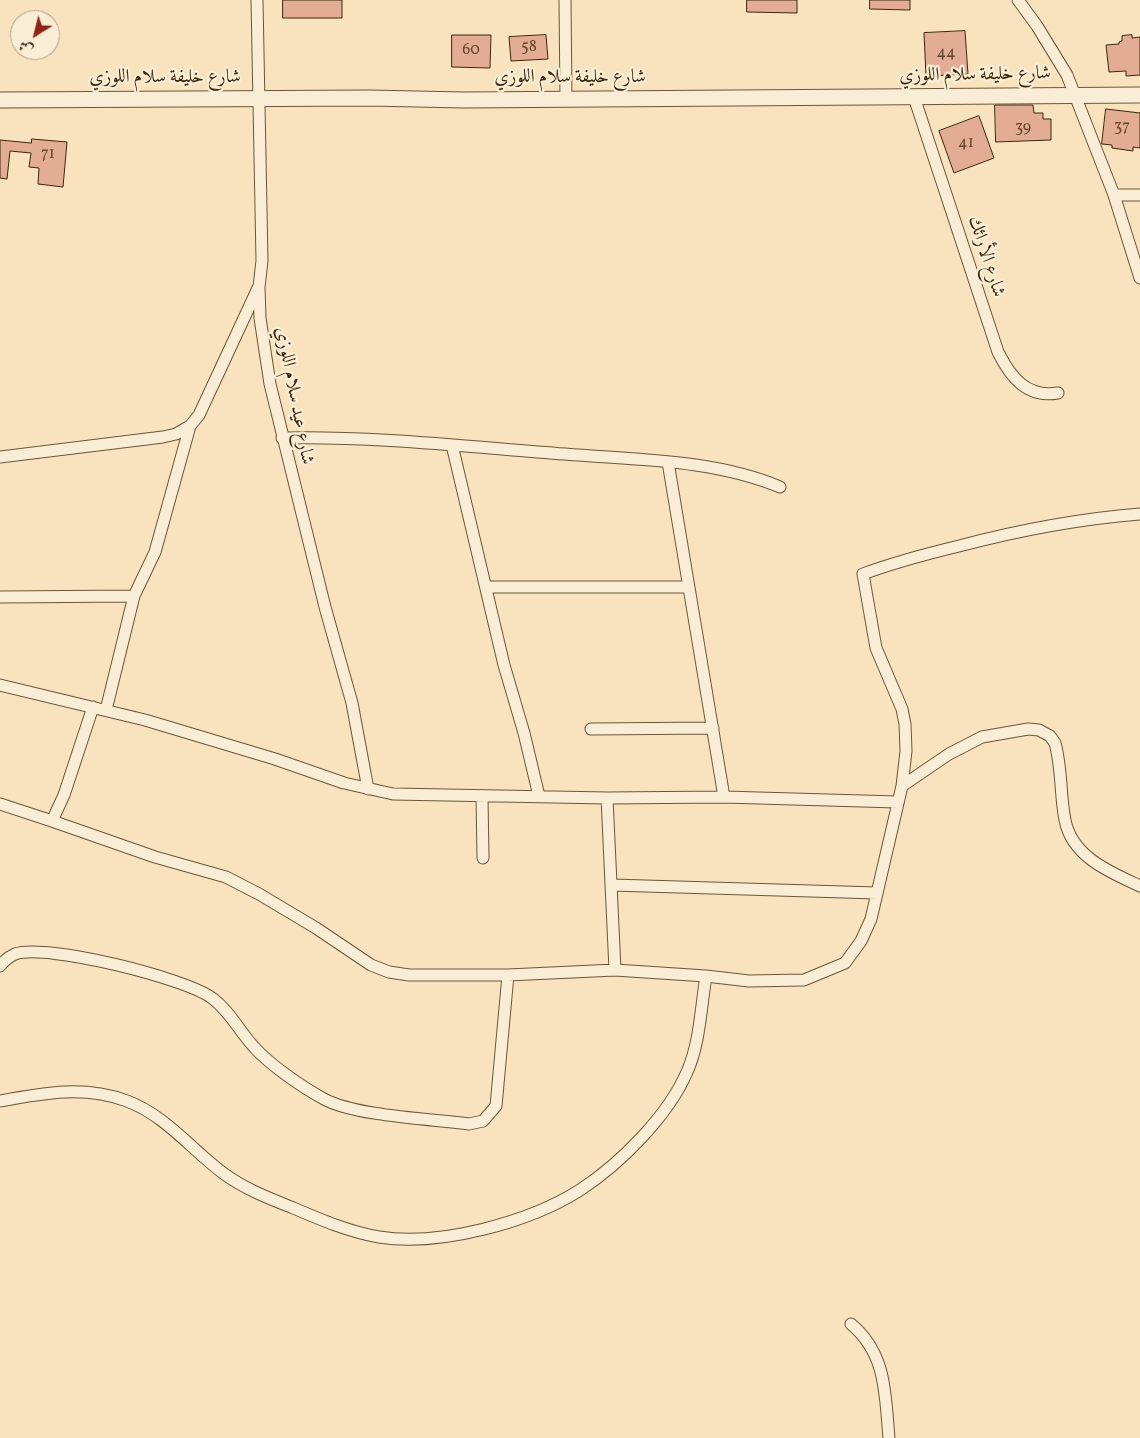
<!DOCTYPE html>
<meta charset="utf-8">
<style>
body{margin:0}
#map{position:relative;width:1140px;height:1438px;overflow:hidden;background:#f8e3be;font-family:Vollkorn,Amiri,serif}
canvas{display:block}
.north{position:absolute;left:10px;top:10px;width:50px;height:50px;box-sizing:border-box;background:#faedd5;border:1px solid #ae9e85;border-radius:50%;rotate:216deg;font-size:14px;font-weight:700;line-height:20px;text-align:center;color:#3c270c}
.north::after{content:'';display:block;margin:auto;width:18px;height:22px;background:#8f2418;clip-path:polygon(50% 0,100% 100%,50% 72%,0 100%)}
</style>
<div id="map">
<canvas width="1140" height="1438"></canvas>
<div class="north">ش</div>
</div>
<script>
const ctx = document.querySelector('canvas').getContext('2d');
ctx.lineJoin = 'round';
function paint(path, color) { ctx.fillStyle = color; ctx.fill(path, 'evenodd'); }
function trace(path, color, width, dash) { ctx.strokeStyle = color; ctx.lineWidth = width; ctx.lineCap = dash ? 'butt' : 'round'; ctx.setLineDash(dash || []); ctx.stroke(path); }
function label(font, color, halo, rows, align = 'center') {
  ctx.font = font + ' Vollkorn,Amiri,serif'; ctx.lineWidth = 4.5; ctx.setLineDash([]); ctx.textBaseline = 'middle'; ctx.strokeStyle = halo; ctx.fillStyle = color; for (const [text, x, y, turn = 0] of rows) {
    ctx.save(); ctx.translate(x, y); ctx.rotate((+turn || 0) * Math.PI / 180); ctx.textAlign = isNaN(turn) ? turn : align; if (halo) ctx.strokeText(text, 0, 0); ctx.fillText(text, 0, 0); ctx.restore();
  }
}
const building = new Path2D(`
 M283 0H342V18H283Z
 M747 0H797V13L747 12Z
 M870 0H910V10L870 9Z
 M965 31 968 74 926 76 924 33Z
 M452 35H491L490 68 452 67Z
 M546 35 548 59 511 61 509 37Z
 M1132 35V38L1140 37V75L1126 76V71L1109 72 1106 45 1119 44V42L1122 41V36Z
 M995 105H1033L1034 113H1043V119H1051V140L996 142Z
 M1106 109 1140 113V148L1133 147V151L1112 148V145L1102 144Z
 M979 116 994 158 954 173 939 131Z
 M32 139 67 142 63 187 38 184 39 168 29 167 31 153 10 151 7 179 0 178V140L31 143Z`);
const minor = new Path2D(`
 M257 0 262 261 259 287 260 318 270 384 325 607 352 703 368 789
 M565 0 566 99
 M1018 0 1037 26 1067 75 1114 195 1140 278
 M914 97 998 352C1011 378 1027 398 1058 393
 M1114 195H1140
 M282 438C376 436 471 447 565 454 636 460 713 459 780 487
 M452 445 504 665 524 733 539 796
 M0 457 163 437 176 434 190 426 199 415 258 288
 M668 462 724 797
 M487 587H687
 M0 597 134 596
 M0 685 145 720 275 759 344 783 393 794 607 798 724 797 897 802
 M106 710 134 596 155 552 190 426
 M591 729 713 728
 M902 786 949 754 982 737 1028 729 1039 730 1050 736 1055 743C1062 768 1060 795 1065 820 1072 857 1110 872 1140 886
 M482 796 483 858
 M607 798 615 970
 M0 804 52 821 64 795 93 707
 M52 821 155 857 226 877 259 894 316 928 371 965 389 972 409 975H508L615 970 706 976 749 981 804 980 845 963 861 941 871 919 902 786 906 751 905 724 902 709 876 648 863 574C895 562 926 554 959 546 1020 530 1077 519 1140 514
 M612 885 877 893
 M0 966C4 961 8 957 15 954 46 943 185 978 212 998 230 1011 239 1031 254 1047 270 1065 302 1087 324 1099 355 1116 432 1119 469 1124L483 1121 496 1106 508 975
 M0 1101C43 1093 85 1085 127 1101 165 1115 192 1150 223 1173 243 1188 268 1198 291 1207 319 1219 349 1232 379 1237 439 1247 530 1222 580 1190 620 1164 668 1116 687 1072 700 1043 701 1006 706 976
 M851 1324C887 1354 885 1395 889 1438`);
const tertiary = new Path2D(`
 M0 100 369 98 464 100 1140 95`);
const numberNames = [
 ["58",529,48],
 ["60",471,51],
 ["44",946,54],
 ["37",1122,128],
 ["39",1023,129],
 ["41",966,144],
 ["71",48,155]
];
const streetNames = [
 ["شارع خليفة سلام اللوزي",975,76,-1],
 ["شارع خليفة سلام اللوزي",165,79],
 ["شارع خليفة سلام اللوزي",570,79],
 ["شارع الأرائك",985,257,72],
 ["شارع عيد سلام اللوزي",293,396,79]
];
paint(building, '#e3ac94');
trace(building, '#3c270c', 1);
trace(minor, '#6b5638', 13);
trace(tertiary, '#6b5638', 17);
trace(minor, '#faedd5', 11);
trace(tertiary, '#faedd5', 15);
label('16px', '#66482e', null, numberNames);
label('19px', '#3c270c', '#faedd5', streetNames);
</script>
